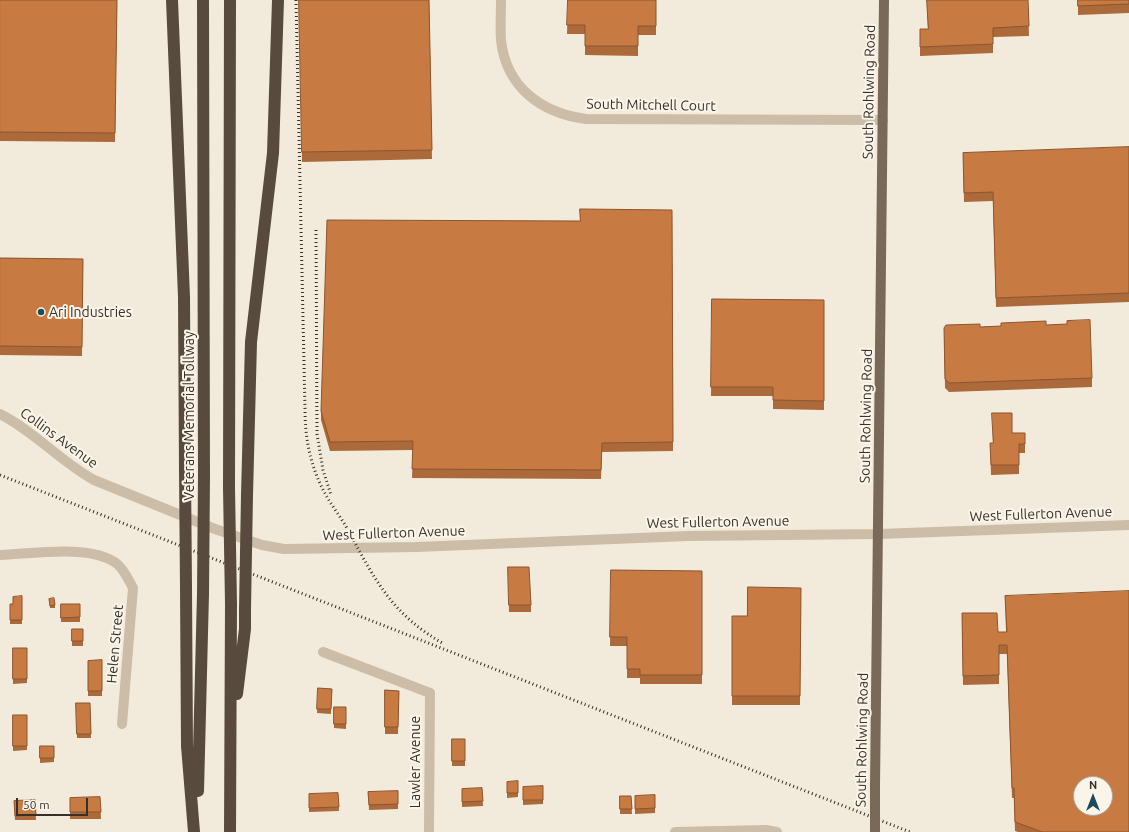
<!DOCTYPE html>
<style>
body{margin:0}
#map{position:relative;width:1129px;height:832px;overflow:hidden;background:#f2ebdb;font-family:Ubuntu,sans-serif}
canvas{display:block}
.north{position:absolute;left:1073px;top:776px;width:40px;height:40px;box-sizing:border-box;background:#faf5e8;border:1px solid #aca69b;border-radius:50%;rotate:0deg;font-size:11px;font-weight:700;line-height:16px;text-align:center;color:#372f28}
.north::after{content:'';display:block;margin:auto;width:14px;height:18px;background:#1c4b59;clip-path:polygon(50% 0,100% 100%,50% 72%,0 100%)}
.scale{position:absolute;left:16px;top:798px;width:72px;height:18px;box-sizing:border-box;border:2px solid #372f28;border-top:0;padding-left:5px;font-size:12px;line-height:14px;white-space:nowrap;color:#372f28;-webkit-text-stroke:3px #faf5e8;paint-order:stroke}
</style>
<div id="map">
<canvas width="1129" height="832"></canvas>
<div class="north">N</div>
<div class="scale">50 m</div>
</div>
<script>
const ctx = document.querySelector('canvas').getContext('2d');
ctx.lineJoin = 'round';
function trace(path, color, width, dash) { ctx.strokeStyle = color; ctx.lineWidth = width; ctx.lineCap = dash ? 'butt' : 'round'; ctx.setLineDash(dash || []); ctx.stroke(path); }
function paint(path, color) { ctx.fillStyle = color; ctx.fill(path, 'evenodd'); }
function label(font, color, halo, rows, align = 'center') {
  ctx.font = font + ' Ubuntu,sans-serif'; ctx.lineWidth = 4; ctx.setLineDash([]); ctx.textBaseline = 'middle'; ctx.strokeStyle = halo; ctx.fillStyle = color; for (const [text, x, y, turn = 0] of rows) {
    ctx.save(); ctx.translate(x, y); ctx.rotate((+turn || 0) * Math.PI / 180); ctx.textAlign = isNaN(turn) ? turn : align; if (halo) ctx.strokeText(text, 0, 0); ctx.fillText(text, 0, 0); ctx.restore();
  }
}
const minor = new Path2D(`
 M501 0C501 13 500 27 501 40 506 87 541 113 586 119L883 120
 M0 414C34 431 61 462 94 480L215 529 262 545 284 549 416 547 688 536 879 534 1129 525
 M0 555C31 554 90 544 116 563 124 569 128 579 133 588L122 724
 M323 652 430 693 429 832
 M675 832 766 830 777 832`);
const major = new Path2D(`
 M875 785 884 0`);
const highway = new Path2D(`
 M172 0 184 297 185 470
 M203 0 204 477
 M229 488 230 0
 M247 495 251 342 273 153 278 0
 M186 588 187 746 194 832
 M237 694 245 629V609
 M198 791 203 594
 M230 832 231 604`);
const rail = new Path2D(`
 M296 0 305 409C305 441 311 469 327 497 334 509 343 520 349 532 376 582 393 615 444 644
 M316 230 317 434 323 470 331 495
 M0 475 910 832`);
const majorBridge = new Path2D(`
 M875 832V785`);
const highwayBridge = new Path2D(`
 M185 470 186 588
 M229 488 231 604
 M203 594 204 477
 M245 609 247 495`);
const wall = new Path2D(`
 M0 0H117L115 142 0 141Z
 M299 0H429L432 159 302 162Z
 M568 0H656V35H638V56L585 55V34H567Z
 M927 0H1028L1029 36 993 37V53L920 56V29H928Z
 M1078 0H1129V13L1078 15Z
 M1129 147V302L996 307 993 201 964 202 963 153Z
 M672 210 673 451 602 452 601 479 412 478 413 450 330 451 321 420V411L580 221Z
 M0 258 83 259 82 356 0 355Z
 M712 299 824 300V410L773 409V396H711Z
 M1046 325 1092 378V387L949 392 945 388 944 337 980 327Z
 M1012 433H1025V453H1019V474L991 475 990 443H993Z
 M508 567 531 605V612H509Z
 M611 570 702 571V684H640V678H627V646H610Z
 M801 588 800 705H732V616H747Z
 M22 596V624H10V604H13Z
 M1005 596 1129 832H1018L1015 831 1014 798H1012L1007 654H999V684L963 685 962 613 998 632H1006Z
 M49 599 55 605V608H50Z
 M61 604H80V622H61Z
 M72 629H83V646H72Z
 M13 648H27V683L13 684Z
 M102 660V696H88V661Z
 M318 688 332 689 331 714 317 713Z
 M385 690 399 691 398 734H385Z
 M76 703H90L91 738H77Z
 M334 707H346V729L334 728Z
 M13 715H27V750L13 751Z
 M452 739H465V766H452Z
 M40 746H54V762L40 763Z
 M518 781V797L507 798V782Z
 M543 786V804L523 805V787Z
 M482 788 483 806 462 807V789Z
 M398 791V809L369 810 368 792Z
 M338 793 339 811 309 812V794Z
 M655 795V813L635 814V796Z
 M620 796H631L632 814H620Z
 M100 797 101 819H70V798Z
 M35 800 36 820H15L14 801Z`);
const building = new Path2D(`
 M0 0H117L115 133 0 132Z
 M299 0H429L432 150 302 152Z
 M568 0H656V26H638V46H585V25H567Z
 M927 0H1028L1029 26 993 28V44L920 47V29H928Z
 M1078 0H1129V4L1078 6Z
 M1129 147V293L996 298 993 192 964 193 963 153Z
 M580 209 672 210 673 442 602 443 601 470 412 469 413 441 330 442 321 411 327 220 580 221Z
 M0 258 83 259 82 347 0 346Z
 M712 299 824 300V401L773 400V387H711Z
 M1090 320 1092 378 949 383 945 379 944 328 946 325 980 324V327L1001 326V323L1046 321V325L1067 324V321Z
 M992 413H1012V433H1025V444H1019V465H991L990 443H993Z
 M508 567H529L531 605H509Z
 M611 570 702 571V675H640V669H627V637H610Z
 M748 587 801 588 800 696H732V616H747Z
 M1129 591V832H1042L1015 822 1014 788H1012L1007 645H999V675L963 676 962 613H997L998 632H1007L1005 596ZM1081 784H1105V808H1081Z
 M22 596V620H10V604H13V597Z
 M54 598 55 605 50 606 49 599Z
 M61 604H80V617L61 618Z
 M72 629H83V641H72Z
 M13 648H27V679H13Z
 M102 660V691H88V661Z
 M318 688 332 689 331 709H317Z
 M385 690 399 691 398 727H385Z
 M76 703H90L91 734H77Z
 M334 707H346V724H334Z
 M13 715H27V746H13Z
 M452 739H465V761H452Z
 M40 746H54V758H40Z
 M518 781V793H507V782Z
 M543 786V800H523V787Z
 M482 788 483 801 462 802V789Z
 M398 791V804L369 805 368 792Z
 M338 793 339 807 309 808V794Z
 M655 795V808L635 809V796Z
 M620 796H631L632 809H620Z
 M100 797 101 812H70V798Z
 M35 800 36 815 15 816 14 801Z`);
const markers = [
 [41,312,4,"#1c4b59"]
];
const streetNames = [
 ["South Rohlwing Road",869,92,-89],
 ["South Mitchell Court",651,105,1],
 ["Veterans Memorial Tollway",189,416,-90],
 ["South Rohlwing Road",866,416,-89],
 ["Collins Avenue",59,438,36],
 ["West Fullerton Avenue",1041,514,-2],
 ["West Fullerton Avenue",718,522,-1],
 ["West Fullerton Avenue",394,533,-2],
 ["Helen Street",115,644,-85],
 ["South Rohlwing Road",862,740,-89],
 ["Lawler Avenue",415,762,-90]
];
const poiNames = [
 ["Ari Industries",49,312]
];
trace(minor, '#cbbda7', 10);
trace(major, '#796958', 10);
trace(highway, '#584b3e', 12);
trace(rail, '#372f28', 3, [1, 3]);
trace(majorBridge, '#796958', 10);
trace(highwayBridge, '#584b3e', 12);
paint(wall, '#ac693a');
paint(building, '#c87a43');
trace(building, '#8c552f', 1);
for (const [x, y, r, color] of markers) { const dot = new Path2D(); dot.arc(x, y, r, 0, 2 * Math.PI); ctx.fillStyle = color; ctx.fill(dot); trace(dot, '#faf5e8', 1.5); }
label('14px', '#372f28', '#faf5e8', streetNames);
label('14px', '#372f28', '#faf5e8', poiNames, 'left');
</script>
